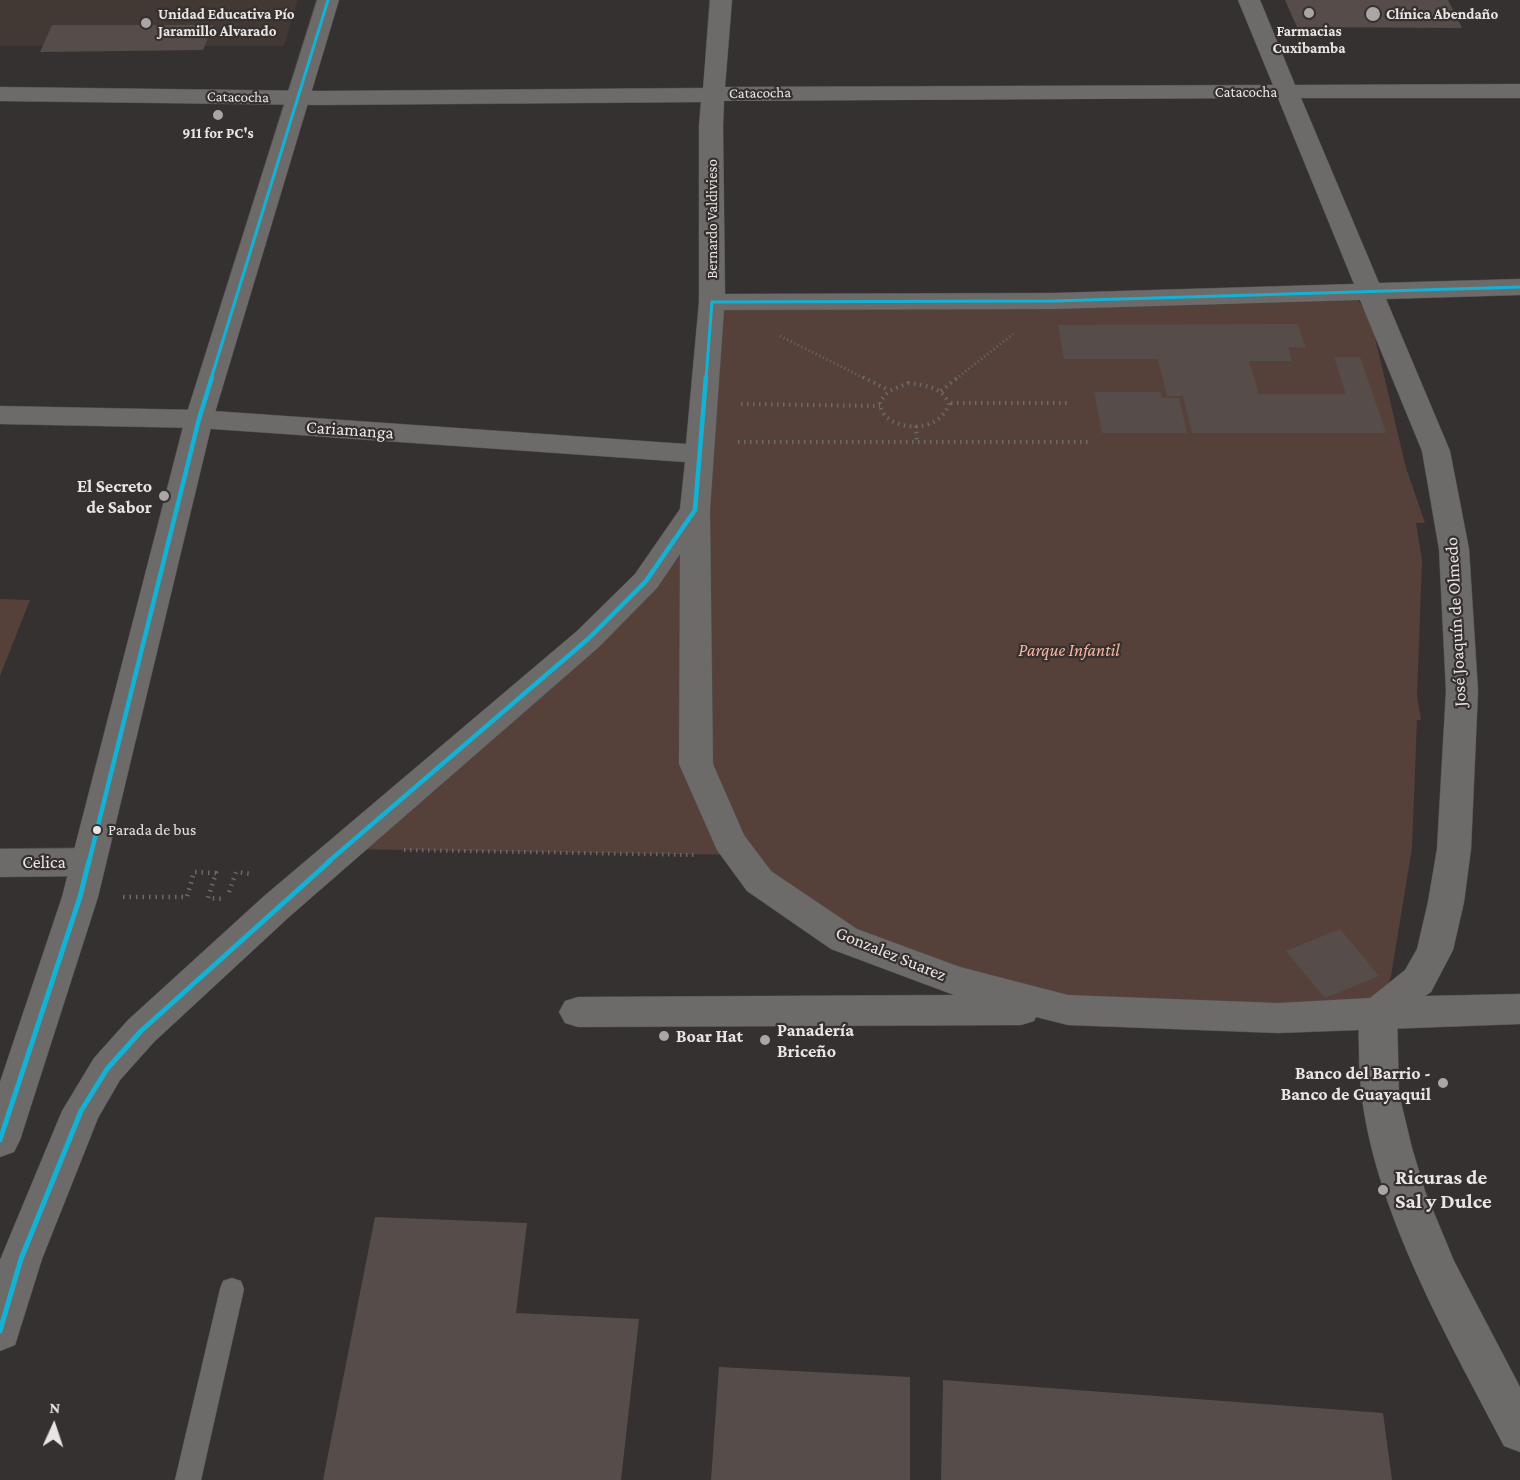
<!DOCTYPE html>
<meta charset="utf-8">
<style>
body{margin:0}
#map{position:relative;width:1520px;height:1480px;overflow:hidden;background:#343130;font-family:"Crimson Pro",serif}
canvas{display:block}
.north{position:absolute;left:24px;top:1396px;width:60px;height:60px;-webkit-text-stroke:4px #36302e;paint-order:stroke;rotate:3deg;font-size:16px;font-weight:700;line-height:24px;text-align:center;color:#e9e5e4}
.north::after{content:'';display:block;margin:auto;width:21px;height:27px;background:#e9e5e4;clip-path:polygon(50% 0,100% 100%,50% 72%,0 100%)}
</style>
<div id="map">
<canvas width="1520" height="1480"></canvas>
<div class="north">N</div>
</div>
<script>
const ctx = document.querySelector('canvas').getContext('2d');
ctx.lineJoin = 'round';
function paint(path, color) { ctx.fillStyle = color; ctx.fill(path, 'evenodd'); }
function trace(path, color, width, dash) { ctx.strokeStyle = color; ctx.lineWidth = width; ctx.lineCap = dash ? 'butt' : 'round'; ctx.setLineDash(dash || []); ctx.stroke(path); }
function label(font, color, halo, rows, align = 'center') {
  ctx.font = font + ' "Crimson Pro",serif'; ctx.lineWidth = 4.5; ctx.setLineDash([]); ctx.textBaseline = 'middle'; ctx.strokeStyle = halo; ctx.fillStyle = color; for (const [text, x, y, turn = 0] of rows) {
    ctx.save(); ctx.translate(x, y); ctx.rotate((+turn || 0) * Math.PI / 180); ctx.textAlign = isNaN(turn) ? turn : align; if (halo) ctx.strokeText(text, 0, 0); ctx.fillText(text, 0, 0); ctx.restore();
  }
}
const built = new Path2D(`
 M0 0H298L284 46H0Z`);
const green = new Path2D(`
 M1354 293 1371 321 1406 468 1425 523H1416L1422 560 1417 696 1421 720H1417L1412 848 1391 976 1378 1013 1068 1010 896 960 739 855 343 849 588 639 695 510 712 302Z
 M0 599 30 600 0 676Z`);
const building = new Path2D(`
 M1285 0H1448L1462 28 1297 27Z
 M52 25H213L203 50 40 52Z
 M1298 324 1306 348 1288 347 1292 361H1249L1259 394H1346L1334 357H1360L1386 433H1192L1183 396H1167L1158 359H1064L1058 325Z
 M1094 392H1160L1162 398H1179L1187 433H1102Z
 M1340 929 1379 976 1325 998 1286 951Z
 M375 1217 527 1223 516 1313 639 1319 621 1480H323Z
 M719 1367 910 1377V1480H711Z
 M943 1380 1383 1413 1392 1480H941Z`);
const pathFar2 = new Path2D(`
 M780 336 866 379
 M956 379 1013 334`);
const pathFar1 = new Path2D(`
 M863 377 888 390
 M908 383C926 386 942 386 949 404 936 440 877 428 880 401L889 391Z
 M941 391 958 377
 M951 403H1067
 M741 404 880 406
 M916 426 917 443
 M738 442H1088
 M404 850 694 855`);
const path = new Path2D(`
 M229 892 236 872 252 874
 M123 897H187L194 872 216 873 208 898 224 899`);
const service = new Path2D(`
 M232 1278 241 1281 244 1289 201 1480H175L220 1289 223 1281Z`);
const minor = new Path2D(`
 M710 0H732L725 87 1273 85 1238 0H1260L1295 85 1520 84V98H1301L1379 283 1520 279V295L1386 299 1450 451 1469 549 1478 691 1471 849 1464 902 1453 950 1431 992 1425 996 1520 994V1024L1278 1033 1068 1025 1036 1017 1034 1021 1021 1025 578 1027 565 1023 559 1012 565 1001 578 997 954 995 831 949 747 891 717 850 679 764 680 554 657 588 599 647 289 917 154 1042 141 1047 128 1042 122 1031 128 1020 263 897 577 631 635 574 680 509 685 462 199 428 0 424V406L199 410 686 444 699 302V126L701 102 321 105 0 101V87L321 91 703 88ZM1278 98 1354 284 1054 293 725 294 723 126 724 101ZM1360 300 1422 451 1439 549 1446 691 1437 849 1428 902 1417 949 1405 970 1370 998 1278 1003 1068 995 960 967 857 929 771 871 744 835 713 764 710 510 724 310 1054 309Z
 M89 848 101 852 106 862 101 872 89 876 0 877V849Z`);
const tertiary = new Path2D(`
 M317 0H339L213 419 98 897 20 1140 14 1152 0 1157V1082L62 897 185 419Z
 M1378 998 1391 1002 1397 1013 1399 1094 1412 1148 1425 1191 1454 1261 1520 1387V1452L1504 1446C1444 1330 1358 1185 1359 1051 1359 1034 1357 1017 1365 1002Z
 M141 1015 154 1020 160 1031 154 1042 120 1080 98 1118 42 1259 15 1345 0 1351V1260L62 1111 94 1058 128 1020Z`);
const bus1Far2 = new Path2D(`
 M211 379 328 0
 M706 379 712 302 1054 301 1520 287`);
const bus1Far1 = new Path2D(`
 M89 862 199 419 212 377
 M328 862 588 639 646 581 695 510 706 377`);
const bus1 = new Path2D(`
 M0 1140 80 897 89 861
 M0 1331 21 1259 81 1111 107 1069 141 1031 330 861`);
const markers = [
 [1309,13,6,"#aaa6a5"],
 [1373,14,8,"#aaa6a5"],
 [146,23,6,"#aaa6a5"],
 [218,115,6,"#aaa6a5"],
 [164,496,6,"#aaa6a5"],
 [97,830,5,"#e9e5e4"],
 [664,1036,6,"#aaa6a5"],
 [765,1040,6,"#aaa6a5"],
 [1443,1083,6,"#aaa6a5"],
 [1383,1190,6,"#aaa6a5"]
];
const farPoinames = [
 ["Unidad Educativa Pío",158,14],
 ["Jaramillo Alvarado",158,31],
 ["Clínica Abendaño",1386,14],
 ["Farmacias",1309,31,"center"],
 ["Cuxibamba",1309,48,"center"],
 ["911 for PC's",218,133,"center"]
];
const farStreetnames = [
 ["Catacocha",1246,92],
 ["Catacocha",760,93,-1],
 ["Catacocha",238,97,1],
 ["Bernardo Valdivieso",712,219,-90]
];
const busNames = [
 ["Parada de bus",108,830]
];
const streetNames = [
 ["Cariamanga",350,430,4],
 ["José Joaquín de Olmedo",1456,622,-93],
 ["Celica",44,862],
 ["Gonzalez Suarez",891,954,22]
];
const poiNames = [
 ["El Secreto",152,486],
 ["de Sabor",152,507],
 ["Panadería",777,1030,"left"],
 ["Briceño",777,1051,"left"],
 ["Boar Hat",676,1036,"left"],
 ["Banco del Barrio -",1431,1073],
 ["Banco de Guayaquil",1431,1094]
];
const parkNames = [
 ["Parque Infantil",1069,650]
];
const nearPoinames = [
 ["Ricuras de",1395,1178],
 ["Sal y Dulce",1395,1202]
];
paint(built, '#423834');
paint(green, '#56413a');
paint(building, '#564d4a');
trace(service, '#504e4e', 1);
trace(minor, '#504e4e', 1);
trace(tertiary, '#504e4e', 1);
trace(pathFar2, '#6b6969', 3, [1, 3]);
trace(pathFar1, '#6b6969', 4, [1.5, 4.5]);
trace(path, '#6b6969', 4.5, [1.5, 5]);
paint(service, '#6c6b6a');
paint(minor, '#6c6b6a');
paint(tertiary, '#6c6b6a');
trace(bus1Far2, '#13b2d5', 3);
trace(bus1Far1, '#13b2d5', 4.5);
trace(bus1, '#13b2d5', 5);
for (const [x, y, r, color] of markers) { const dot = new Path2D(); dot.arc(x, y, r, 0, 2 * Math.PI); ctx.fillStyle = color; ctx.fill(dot); trace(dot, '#36302e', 2); }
label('bold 15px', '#e9e5e4', '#36302e', farPoinames, 'left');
label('15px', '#e9e5e4', '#36302e', farStreetnames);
label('16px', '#e9e5e4', '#36302e', busNames, 'left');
label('18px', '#e9e5e4', '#36302e', streetNames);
label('bold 18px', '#e9e5e4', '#36302e', poiNames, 'right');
label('italic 18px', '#f8b5a1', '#36302e', parkNames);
label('bold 21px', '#e9e5e4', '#36302e', nearPoinames, 'left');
</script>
